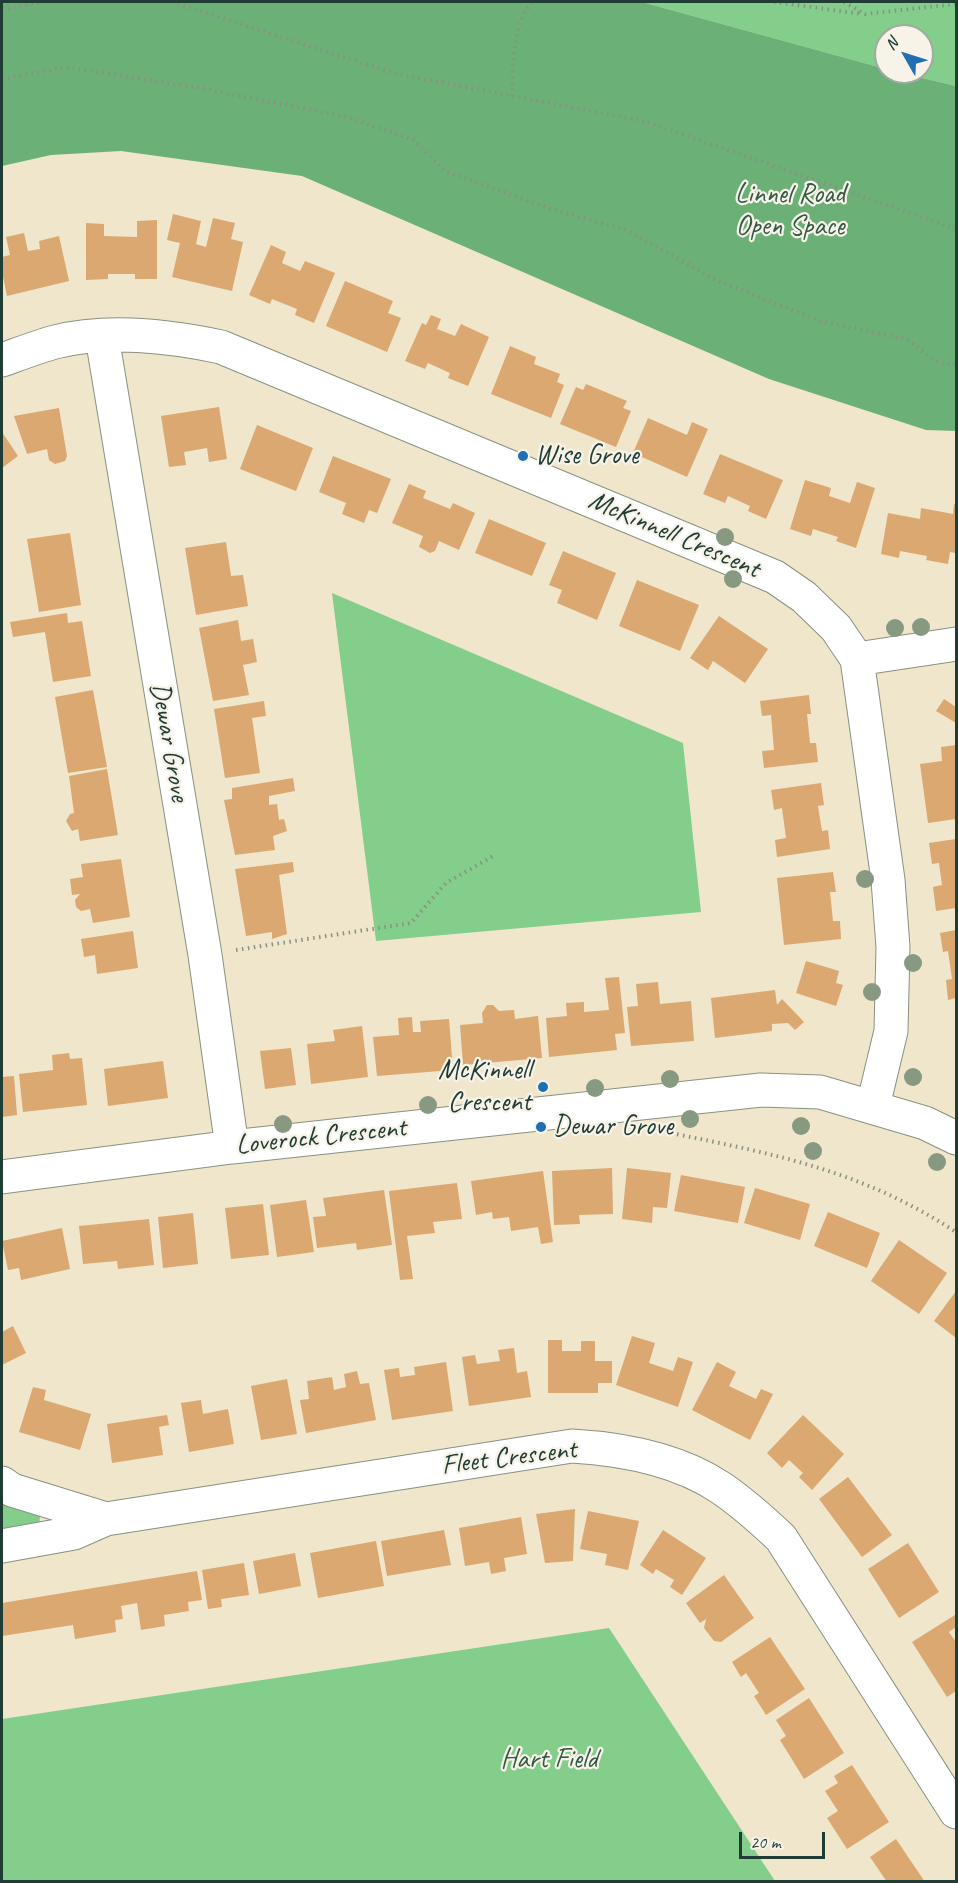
<!DOCTYPE html>
<style>
body{margin:0}
#map{position:relative;width:958px;height:1883px;overflow:hidden;background:#f0e6cb;font-family:Caveat,sans-serif}
canvas{display:block}
.frame{position:absolute;inset:0;border:3px solid #1f3d34;pointer-events:none}
.north{position:absolute;left:874px;top:24px;width:60px;height:60px;box-sizing:border-box;background:#f7f3e8;border:2px solid #a1aaa0;border-radius:50%;rotate:309deg;font-size:16px;font-weight:700;line-height:24px;text-align:center;color:#1f3d34}
.north::after{content:'';display:block;margin:auto;width:21px;height:27px;background:#1f6fb2;clip-path:polygon(50% 0,100% 100%,50% 72%,0 100%)}
.scale{position:absolute;left:739px;top:1832px;width:86px;height:27px;box-sizing:border-box;border:3px solid #1f3d34;border-top:0;padding-left:8px;font-size:18px;line-height:21px;white-space:nowrap;color:#1f3d34;-webkit-text-stroke:4px #f7f3e8;paint-order:stroke}
</style>
<div id="map">
<canvas width="958" height="1883"></canvas>
<div class="frame"></div>
<div class="north">N</div>
<div class="scale">20 m</div>
</div>
<script>
const ctx = document.querySelector('canvas').getContext('2d');
ctx.lineJoin = 'round';
function paint(path, color) { ctx.fillStyle = color; ctx.fill(path, 'evenodd'); }
function trace(path, color, width, dash) { ctx.strokeStyle = color; ctx.lineWidth = width; ctx.lineCap = dash ? 'butt' : 'round'; ctx.setLineDash(dash || []); ctx.stroke(path); }
function label(font, color, halo, rows, align = 'center') {
  ctx.font = font + ' Caveat,sans-serif'; ctx.lineWidth = 4.5; ctx.setLineDash([]); ctx.textBaseline = 'middle'; ctx.strokeStyle = halo; ctx.fillStyle = color; for (const [text, x, y, turn = 0] of rows) {
    ctx.save(); ctx.translate(x, y); ctx.rotate((+turn || 0) * Math.PI / 180); ctx.textAlign = isNaN(turn) ? turn : align; if (halo) ctx.strokeText(text, 0, 0); ctx.fillText(text, 0, 0); ctx.restore();
  }
}
const green = new Path2D(`
 M642 2H956V86L897 72H922V36H886V69Z
 M332 593 683 743 701 912 376 941Z
 M2 1497 40 1516 39 1527 2 1532Z
 M609 1628 775 1881H2V1719Z`);
const forest = new Path2D(`
 M2 2H642L886 69V72H897L956 86V431L926 430 769 379 302 176 121 151 51 155 2 166Z`);
const building = new Path2D(`
 M173 214 201 221 196 244 206 247 213 218 235 223 231 239 243 242 232 291 172 277 180 243 167 240Z
 M157 220V279H135V274H108V279L86 280V223L104 224V236L137 237V221Z
 M24 233 28 251 40 249 39 241 59 236 69 281 7 296 2 272V257L10 255 6 237Z
 M271 245 286 252 282 263 300 271 305 261 335 273 314 323 295 315 297 309 272 299 270 304 249 295Z
 M345 281 393 301 388 313 401 318 387 352 326 326Z
 M431 315 441 319 437 329 455 336 461 324 489 337 468 386 448 378 450 373 428 363 425 369 405 361 422 323 426 325Z
 M510 346 536 357 534 364 560 374 557 382 564 385 551 418 491 394Z
 M586 384 627 401 623 408 631 411 616 447 560 424 576 387 583 390Z
 M219 407 227 459 209 462 207 448 184 452 186 465 169 467 161 416Z
 M59 408 67 456 65 461 55 464 49 460 47 449 27 454 14 416Z
 M648 418 687 435 692 422 708 429 687 477 633 453Z
 M257 425 313 448 296 491 240 469Z
 M2 432 18 456 2 468Z
 M720 454 783 480 766 519 748 511 750 506 728 496 725 503 703 494Z
 M333 456 391 479 377 513 369 510 364 523 342 514 346 503 319 492Z
 M805 480 831 488 829 496 850 503 857 482 875 488 856 548 836 541 838 537 813 529 811 536 790 529Z
 M409 484 426 491 423 498 450 509 453 503 475 513 459 550 439 541 435 551 430 553 419 547 423 536 392 523Z
 M954 504 956 505V553L950 552 948 564 926 560 927 556 900 551 899 558 881 554 888 513 920 519 921 508 953 514Z
 M489 519 546 543 532 576 475 553Z
 M70 533 81 605 39 612 27 539Z
 M226 542 231 576 243 575 248 606 196 615 185 548Z
 M563 551 616 573 597 620 557 603 562 590 549 585Z
 M637 580 699 605 680 651 619 626Z
 M67 613 68 623 82 621 91 676 53 682 45 632 13 637 10 622Z
 M719 616 768 649 745 683 713 661 708 670 690 658Z
 M238 620 241 641 253 639 257 662 243 665 249 695 213 701 199 628Z
 M93 690 107 767 68 773 55 697Z
 M809 695 811 714H807L810 743H816L818 762 764 768 762 751 774 750 771 715 762 716 760 701Z
 M944 699 956 707V723L936 711Z
 M264 701 266 716 252 718 260 773 225 778 214 709Z
 M956 745V819L928 823 920 764 942 761 941 747Z
 M107 769 118 835 80 841 78 829 72 831 66 821 70 814 74 813 69 776Z
 M293 778 295 791 269 796V805L277 804 279 820 284 819 287 831 273 836 275 850 235 855 224 800 232 799V788Z
 M821 783 824 805 818 806 822 831 828 830 830 849 777 857 775 840 786 838 782 808 774 810 771 790Z
 M956 839V908L936 911 933 887 942 885 939 863 932 864 929 843Z
 M121 859 130 917 93 923 90 909 81 911 76 907 75 900 80 894 72 895 70 879 83 877 81 864Z
 M293 862 294 872 279 875 287 934 272 939V932L246 936 235 869Z
 M833 872 836 892H830L833 921H840L841 939 784 945 777 878Z
 M956 930V998L948 1000 946 980 952 979 948 951 943 952 940 933Z
 M133 931 138 968 97 974 95 955 84 957 81 939Z
 M806 961 839 971 836 983 843 985 836 1006 796 993Z
 M619 977 625 1033 615 1034 617 1050 549 1057 546 1018 567 1016 566 1003 584 1002V1012L609 1010 605 978Z
 M658 982 660 1004 691 1001 694 1041 631 1046 627 1007 638 1006 636 984Z
 M775 990 777 1005 782 999 804 1022 795 1030 788 1023 772 1024V1031L715 1038 711 998Z
 M487 1005H493L499 1011 514 1010 515 1019 538 1016 542 1058 463 1065 460 1025 483 1023 482 1013Z
 M412 1017 413 1032H421L420 1021 449 1019 453 1070 377 1076 373 1037 399 1035 398 1018Z
 M362 1026 368 1077 311 1084 307 1044 335 1041 333 1030Z
 M291 1048 296 1085 265 1089 260 1051Z
 M69 1053 70 1059 82 1058 87 1105 23 1112 19 1074 53 1070 52 1055Z
 M163 1061 168 1098 108 1106 104 1069Z
 M14 1076 17 1115 2 1117V1077Z
 M612 1168 613 1214 579 1215 580 1224 554 1225 552 1171Z
 M627 1168 671 1173 667 1208 653 1207 652 1223 622 1219Z
 M543 1171 553 1242 541 1244 538 1227 511 1231 509 1217 493 1219 492 1212 476 1215 471 1181Z
 M681 1175 745 1187 738 1223 674 1211Z
 M457 1183 462 1219 433 1222 435 1233 407 1236 413 1279 400 1280 389 1191Z
 M755 1188 810 1204 800 1240 744 1223Z
 M384 1190 392 1245 357 1250 356 1243 317 1248 313 1217 326 1216 323 1198Z
 M306 1200 314 1252 277 1257 270 1205Z
 M263 1204 269 1255 231 1259 225 1208Z
 M828 1212 880 1233 867 1268 814 1246Z
 M193 1213 198 1264 163 1268 158 1217Z
 M149 1219 154 1265 118 1269 117 1261 83 1264 79 1226Z
 M62 1228 70 1269 21 1280 19 1268 8 1270 2 1241Z
 M899 1240 947 1273 919 1314 871 1281Z
 M956 1291V1338L934 1321Z
 M13 1326 26 1353 2 1365V1332Z
 M632 1336 655 1343 649 1363 673 1371 678 1357 693 1362 678 1407 616 1385Z
 M548 1340H562V1351H581V1341H595V1361H612V1383H598V1393H548Z
 M514 1348 517 1373 527 1371 531 1397 469 1406 462 1357 475 1355 477 1364 500 1361 498 1350Z
 M446 1362 453 1411 392 1420 384 1370 399 1368 400 1377 415 1375 414 1367Z
 M717 1362 736 1372 729 1386 756 1399 761 1389 773 1394 750 1440 692 1410Z
 M357 1371 360 1384 369 1383 376 1420 306 1433 300 1400 309 1399 307 1381 332 1377 334 1390 346 1387 344 1374Z
 M287 1379 297 1434 261 1440 251 1386Z
 M33 1387 46 1390 44 1400 91 1414 80 1450 19 1432Z
 M201 1400 203 1414 228 1409 234 1444 189 1452 181 1403Z
 M167 1415 169 1425 159 1427 163 1455 112 1463 107 1424Z
 M803 1415 844 1454 812 1490 799 1477 803 1473 789 1460 782 1468 767 1453Z
 M848 1477 892 1535 862 1557 819 1499Z
 M575 1509 573 1561 545 1563 536 1514Z
 M588 1511 639 1521 628 1570 605 1565 607 1554 580 1549Z
 M521 1517 527 1554 504 1558 506 1571 491 1574 489 1562 465 1566 459 1528Z
 M444 1530 451 1565 387 1576 381 1541Z
 M663 1530 706 1558 682 1595 670 1587 674 1580 656 1569 653 1574 640 1565Z
 M376 1541 384 1586 318 1598 310 1553Z
 M908 1543 939 1592 899 1618 868 1569Z
 M295 1553 301 1586 259 1594 253 1561Z
 M244 1563 249 1595 221 1599 222 1607 208 1609 202 1570Z
 M197 1571 202 1600 188 1602 189 1611 164 1615 165 1626 141 1630 137 1603 121 1606 123 1619 115 1620 116 1632 75 1639 73 1625 2 1636V1603Z
 M724 1575 754 1618 721 1642 714 1641 704 1628 706 1619 700 1623 686 1603Z
 M955 1615 956 1627 949 1632 956 1642V1691L947 1697 912 1642Z
 M770 1637 805 1689 766 1715 754 1696 759 1693 746 1673 741 1677 732 1662Z
 M809 1698 844 1753 804 1779 780 1740 786 1736 776 1720Z
 M852 1765 889 1822 847 1849 827 1818 838 1811 825 1791 838 1783 834 1776Z
 M896 1839 925 1882H887L870 1857Z`);
const path = new Path2D(`
 M172 2 397 74 644 121 956 229
 M774 2 862 14
 M844 2 865 14 956 4
 M2 10 42 2
 M2 79 66 67 206 89 347 117 414 140 445 171 551 209 626 230 716 280 820 321 906 339 939 363 956 364
 M512 96C513 65 512 26 532 2
 M236 950 411 923 446 883 493 856
 M671 1133C779 1155 862 1171 956 1232`);
const minor = new Path2D(`
 M102 337 205 955 232 1147
 M2 360C19 354 37 347 55 342 106 329 170 336 221 347L775 577 804 597 836 628 857 659 888 880 893 947 891 1031 873 1106
 M857 659 956 644
 M2 1177 232 1147 761 1090 820 1092 925 1123 956 1138
 M2 1483 12 1490 106 1519
 M2 1546 74 1533 106 1519 572 1446C622 1449 678 1459 721 1488 743 1503 762 1520 781 1538L956 1812`);
const trees = [
 [725,537],
 [733,579],
 [921,627],
 [895,628],
 [865,879],
 [913,963],
 [872,992],
 [913,1077],
 [670,1079],
 [595,1088],
 [428,1105],
 [690,1119],
 [283,1124],
 [801,1126],
 [813,1151],
 [937,1162]
];
const markers = [
 [523,456,6,"#1f6fb2"],
 [543,1087,6,"#1f6fb2"],
 [541,1127,6,"#1f6fb2"]
];
const parkNames = [
 ["Linnel Road",790,195],
 ["Open Space",790,227],
 ["Hart Field",549,1760]
];
const poiNames = [
 ["Wise Grove",535,456],
 ["McKinnell",531,1071,"right"],
 ["Crescent",531,1103,"right"],
 ["Dewar Grove",553,1127]
];
const streetNames = [
 ["McKinnell Crescent",674,535,23],
 ["Dewar Grove",169,742,80],
 ["Loverock Crescent",321,1137,-6],
 ["Fleet Crescent",509,1458,-7]
];
paint(green, '#84ce8b');
paint(forest, '#6bb177');
paint(building, '#daa870');
trace(minor, '#889280', 35);
trace(path, '#889280', 4, [1.5, 4.5]);
trace(minor, '#fff', 33);
ctx.fillStyle = '#889981';
for (const [x, y] of trees) { ctx.beginPath(); ctx.arc(x, y, 9, 0, 2 * Math.PI); ctx.fill(); }
for (const [x, y, r, color] of markers) { const dot = new Path2D(); dot.arc(x, y, r, 0, 2 * Math.PI); ctx.fillStyle = color; ctx.fill(dot); trace(dot, '#f7f3e8', 2); }
label('28px', '#335a45', '#f7f3e8', parkNames);
label('28px', '#1f3d34', '#f7f3e8', poiNames, 'left');
label('28px', '#1f3d34', '#f7f3e8', streetNames);
</script>
